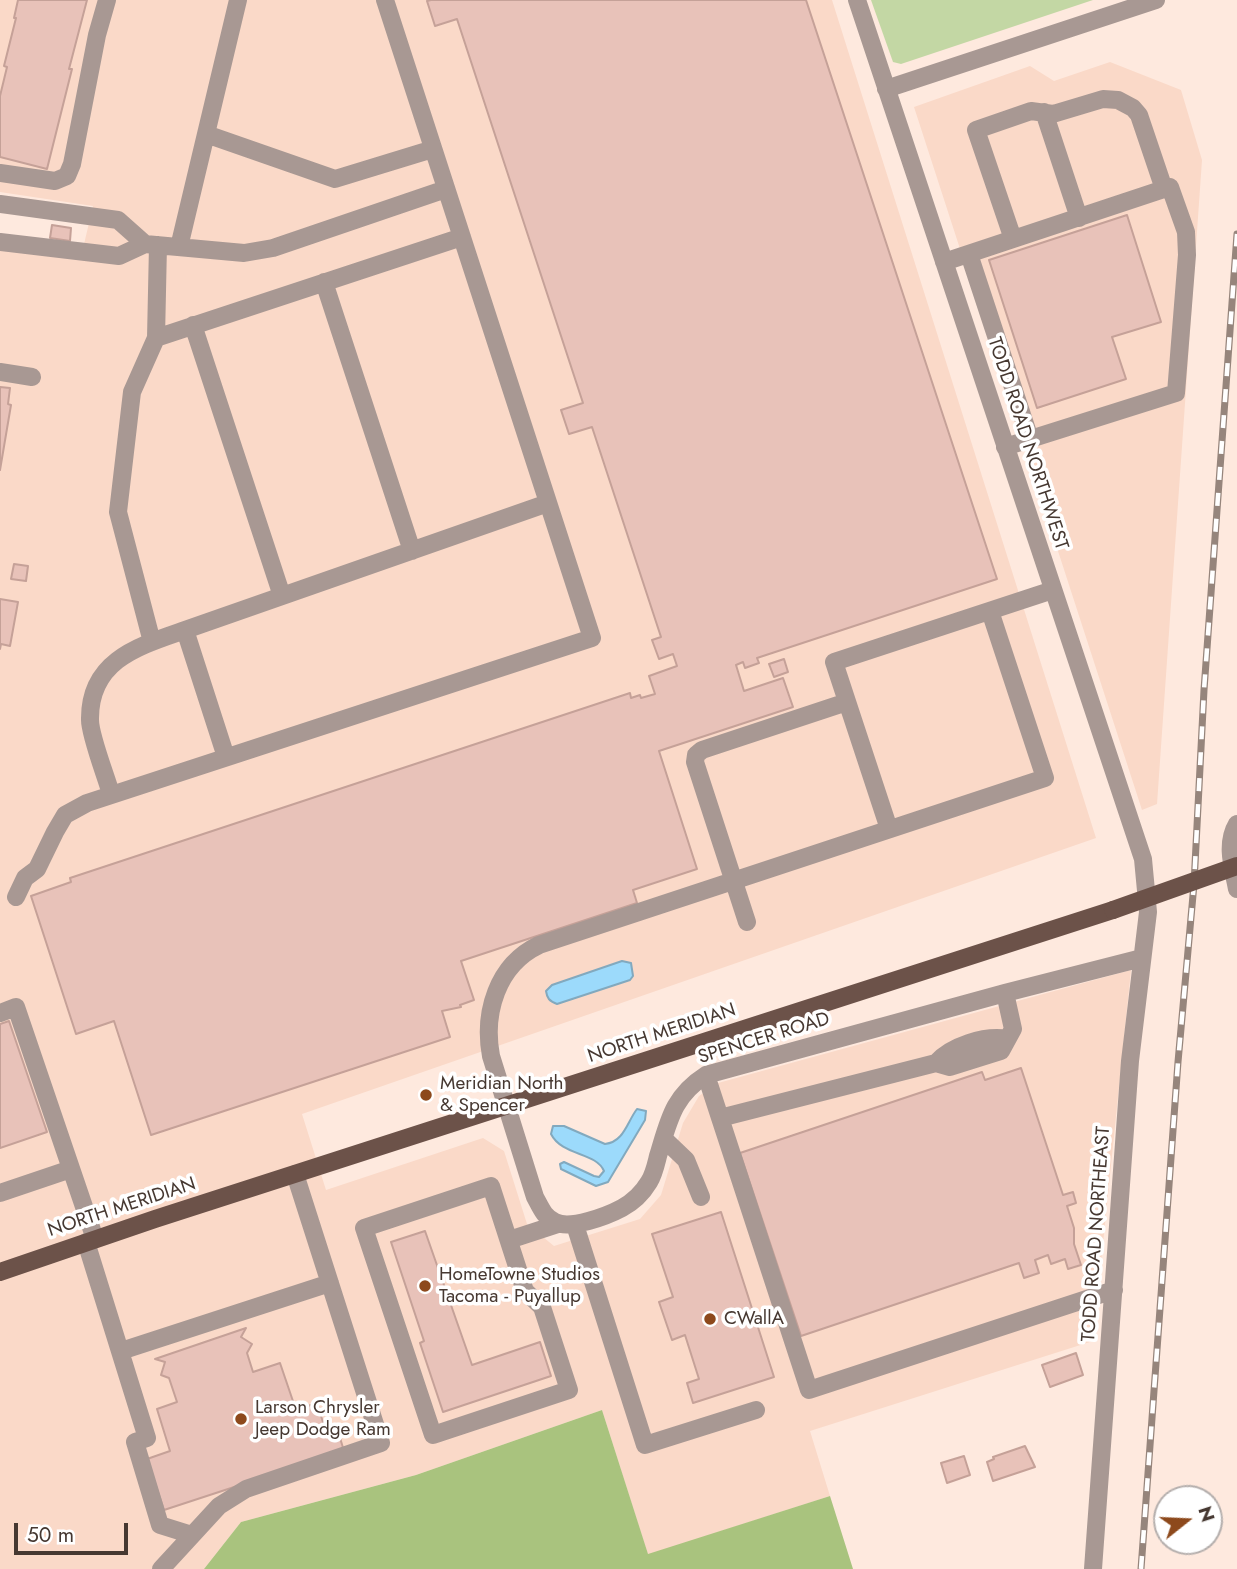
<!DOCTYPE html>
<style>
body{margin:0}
#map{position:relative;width:1237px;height:1569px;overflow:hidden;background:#fee9de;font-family:Jost,sans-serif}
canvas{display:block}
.north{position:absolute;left:1153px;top:1485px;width:70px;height:70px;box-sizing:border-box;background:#fff;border:2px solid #b5afad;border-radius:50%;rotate:72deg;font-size:19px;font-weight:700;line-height:28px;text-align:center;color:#463831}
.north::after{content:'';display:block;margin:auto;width:24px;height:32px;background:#8d491c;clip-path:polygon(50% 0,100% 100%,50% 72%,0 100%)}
.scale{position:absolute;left:14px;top:1523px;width:114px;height:32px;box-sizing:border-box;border:4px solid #463831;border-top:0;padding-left:9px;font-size:21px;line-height:24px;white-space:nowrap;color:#463831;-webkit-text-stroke:5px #fff;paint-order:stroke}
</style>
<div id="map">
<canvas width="1237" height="1569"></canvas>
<div class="north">N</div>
<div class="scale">50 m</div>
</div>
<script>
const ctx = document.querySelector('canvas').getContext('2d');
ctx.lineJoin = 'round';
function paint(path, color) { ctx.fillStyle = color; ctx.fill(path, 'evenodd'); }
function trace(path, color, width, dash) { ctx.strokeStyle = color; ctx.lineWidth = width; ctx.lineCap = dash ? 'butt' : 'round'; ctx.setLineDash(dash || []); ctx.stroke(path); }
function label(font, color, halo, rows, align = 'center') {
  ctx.font = font + ' Jost,sans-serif'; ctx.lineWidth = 7; ctx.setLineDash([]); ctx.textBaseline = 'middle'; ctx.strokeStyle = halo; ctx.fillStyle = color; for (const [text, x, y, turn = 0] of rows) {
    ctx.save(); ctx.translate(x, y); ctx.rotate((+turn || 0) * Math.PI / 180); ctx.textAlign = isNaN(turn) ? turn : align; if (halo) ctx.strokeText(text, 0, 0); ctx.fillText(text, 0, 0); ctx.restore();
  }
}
const built = new Path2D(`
 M0 0H832L1096 838 302 1114 326 1190 483 1138 504 1151 527 1224 554 1246 640 1219 661 1195 683 1123 699 1096 718 1083 1131 970 1093 1341 810 1431 830 1496 648 1555 602 1410 416 1475 241 1522 204 1569H0V247L81 257 93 206 0 192Z
 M1110 62 1181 90 1202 160 1157 804 1142 810 914 107 1030 66 1054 81Z`);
const green = new Path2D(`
 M871 0H1093L901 64 893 62Z`);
const forest = new Path2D(`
 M602 1410 648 1554 830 1496 853 1569H204L241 1522 416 1475Z`);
const water = new Path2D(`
 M622 961 631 963 633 976 630 980 557 1004C549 1001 547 998 546 991L552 985Z
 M637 1109 646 1111 645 1120 608 1182 596 1186 561 1169 560 1164 564 1162 594 1176 599 1177 604 1171C596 1152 562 1156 551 1134L553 1126H564L605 1144C624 1142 627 1122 637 1109Z`);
const building = new Path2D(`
 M18 0H87L69 69H72L47 169 0 157V96L7 67 4 66 16 18H14Z
 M431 0H806L997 579 757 658 759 663 745 668 743 662 736 665 744 691 783 678 793 707 659 751 697 869 633 890 637 903 461 961 474 1000 460 1005 461 1007 442 1011 450 1037 151 1135 114 1021 76 1034 31 896 71 882 70 878 630 693 631 698 640 695 641 698 655 694 649 676 677 666 673 654 659 659 652 640 661 637 592 427 569 434 561 410 583 403 457 19 435 26 427 1Z
 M1127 215 1161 322 1112 337 1126 379 1037 408 989 260Z
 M52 225 71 228 70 241 50 238Z
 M0 387 10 388 8 404 11 405 0 470Z
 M14 564 28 566 26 581 11 579Z
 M0 599 18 602 10 646 1 644 0 649Z
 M784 659 788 672 774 677 769 664Z
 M9 1021 47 1132 0 1148V1024Z
 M1021 1068 1063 1195 1073 1192 1076 1203 1067 1206 1074 1228V1244L1081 1265 1068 1269 1065 1259 1051 1264 1048 1255 1035 1260 1039 1273 1024 1278 1019 1263 801 1336 740 1153 982 1072 985 1080Z
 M721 1212 774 1377 693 1403 687 1383 699 1379 685 1335 672 1340 659 1302 673 1297 652 1234Z
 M425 1231 472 1365 540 1342 551 1376 443 1412 420 1343 424 1341 391 1242Z
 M246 1328 241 1337 252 1344 247 1353 253 1372 280 1363 296 1410 317 1403 326 1432 337 1428 344 1451 164 1510 147 1459 170 1451 157 1409 177 1402 169 1378 161 1375 165 1362 155 1359Z
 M1076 1353 1083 1375 1050 1387 1042 1365Z
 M1025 1446 1035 1467 993 1481 987 1462 994 1459 993 1457Z
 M964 1456 970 1475 947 1483 941 1463Z`);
const minor = new Path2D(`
 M857 0 1143 859 1148 912 1130 1061 1093 1569
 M886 89 1156 0
 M1044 112 1079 218
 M206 134 335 179 433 149
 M0 173 55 181 67 176 72 164 97 35 107 0
 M0 204 118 220 145 244
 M1013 239 976 130 1031 111 1053 114 1103 99 1118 100 1133 108 1139 115 1164 189
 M0 242 119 256 145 244 244 253 273 248 446 189
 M179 247 238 0
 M969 254 1030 439
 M944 262 1170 187 1186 232 1187 255 1176 393 1005 447
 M324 282 412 551
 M193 325 282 596
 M156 338 462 237
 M0 372 32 377
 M990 611 1045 778 539 945C497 965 483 1013 491 1056L535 1197C541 1208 544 1217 555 1222 570 1230 607 1216 622 1208 633 1202 643 1192 649 1182 654 1174 656 1164 658 1156 669 1120 673 1096 706 1075L1005 993 1142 958
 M185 630 226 757
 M152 642 118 512 132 392 156 338 158 245
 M111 794C106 776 90 736 90 720 89 660 139 646 185 630L548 503
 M1237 824C1225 844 1233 868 1237 889
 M889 829 834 662 1053 590
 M16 897 25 878 37 869 55 832 65 815 87 803 592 638 385 0
 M747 922 695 762 696 755 702 750 847 702
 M0 1013 16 1007 95 1239
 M936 1063C951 1046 985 1035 1007 1039
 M706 1075 809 1390 1114 1290
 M720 1118 936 1063 950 1067 1001 1051 1013 1029 1005 993
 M664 1139 686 1160 701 1197
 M491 1186 525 1291 542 1307 569 1390 433 1435 364 1228Z
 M0 1193 71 1169
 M575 1225 645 1445 756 1410
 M509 1240 558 1224
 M86 1242 147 1438 135 1442 160 1525 192 1535
 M121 1351 330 1283
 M161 1569 219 1506 246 1489 381 1443 295 1174`);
const major = new Path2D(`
 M0 1272 155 1219 1113 910`);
const rail = new Path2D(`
 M1141 1569 1178 1062 1194 884 1204 690 1237 234`);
const majorBridge = new Path2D(`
 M1113 910 1237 866`);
const markers = [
 [426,1095,7,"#8d491c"],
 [425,1286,7,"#8d491c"],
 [710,1319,7,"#8d491c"],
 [241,1419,7,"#8d491c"]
];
const streetNames = [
 ["TODD ROAD NORTHWEST",1027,444,72],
 ["NORTH MERIDIAN",662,1034,-18],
 ["SPENCER ROAD",764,1039,-17],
 ["NORTH MERIDIAN",122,1208,-18],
 ["TODD ROAD NORTHEAST",1097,1234,-86]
];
const poiNames = [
 ["Meridian North",440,1084],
 ["& Spencer",440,1106],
 ["HomeTowne Studios",439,1275],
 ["Tacoma - Puyallup",439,1297],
 ["CWallA",724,1319],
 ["Larson Chrysler",255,1408],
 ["Jeep Dodge Ram",255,1430]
];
paint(built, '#fad9c8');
paint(green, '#c3d7a4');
paint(forest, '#a9c37e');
paint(water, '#9cdafb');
trace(water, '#82a9be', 2);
paint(building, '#e8c2b9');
trace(building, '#c5a198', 2);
trace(minor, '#a89893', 18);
trace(major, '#6c5249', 18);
trace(rail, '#96857c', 7);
trace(rail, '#fff', 4.5, [13]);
trace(majorBridge, '#6c5249', 18);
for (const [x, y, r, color] of markers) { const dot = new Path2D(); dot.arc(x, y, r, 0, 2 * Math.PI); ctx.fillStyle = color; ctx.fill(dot); trace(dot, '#fff', 2.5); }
label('19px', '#463831', '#fff', streetNames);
label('19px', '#463831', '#fff', poiNames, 'left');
</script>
